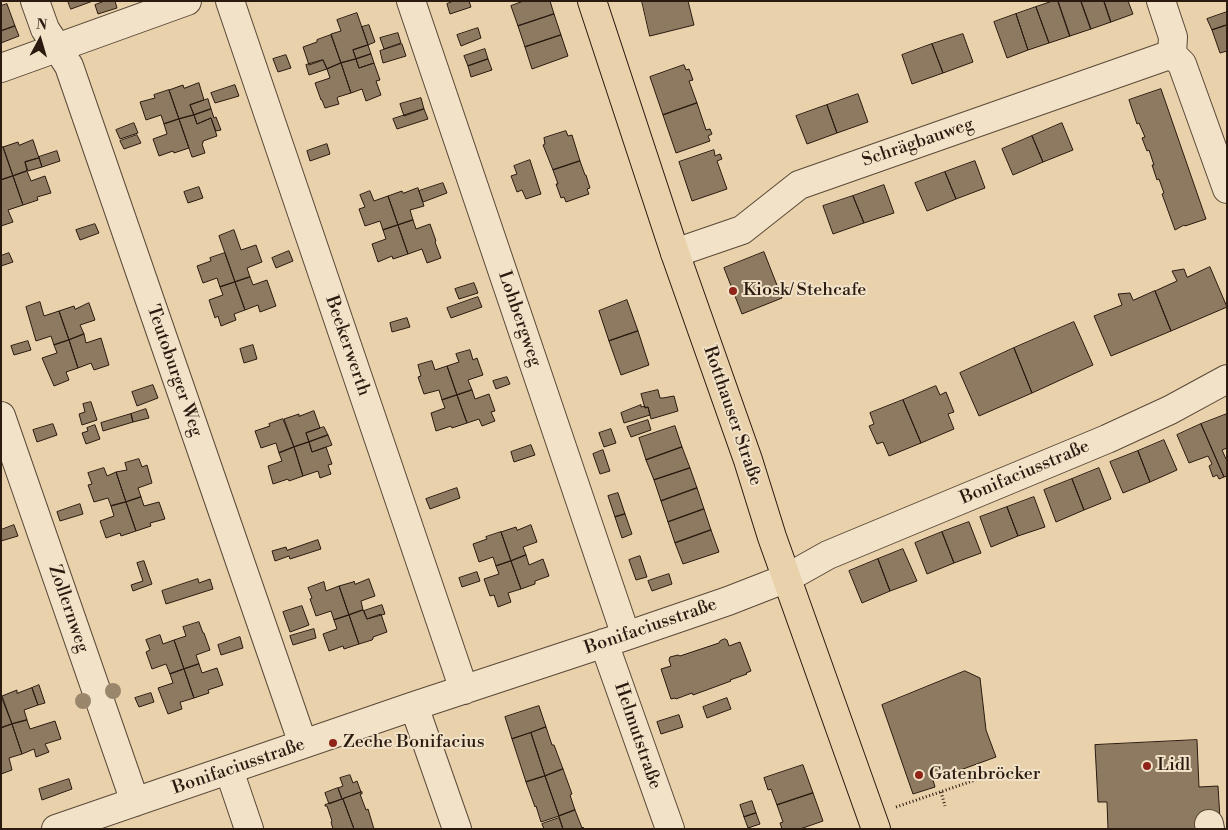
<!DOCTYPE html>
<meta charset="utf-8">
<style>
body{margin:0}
#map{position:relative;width:1228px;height:830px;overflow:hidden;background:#e9d2ab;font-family:"Libre Bodoni",serif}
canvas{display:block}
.frame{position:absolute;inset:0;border:2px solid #2a1a10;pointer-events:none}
.north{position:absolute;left:15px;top:15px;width:50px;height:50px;-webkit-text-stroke:4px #f1e2c8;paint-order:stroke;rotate:6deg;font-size:14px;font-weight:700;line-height:20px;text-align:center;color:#2a1a10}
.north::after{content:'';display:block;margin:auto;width:18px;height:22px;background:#2a1a10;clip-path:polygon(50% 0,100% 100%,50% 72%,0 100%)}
</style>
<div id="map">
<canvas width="1228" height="830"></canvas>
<div class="frame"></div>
<div class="north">N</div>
</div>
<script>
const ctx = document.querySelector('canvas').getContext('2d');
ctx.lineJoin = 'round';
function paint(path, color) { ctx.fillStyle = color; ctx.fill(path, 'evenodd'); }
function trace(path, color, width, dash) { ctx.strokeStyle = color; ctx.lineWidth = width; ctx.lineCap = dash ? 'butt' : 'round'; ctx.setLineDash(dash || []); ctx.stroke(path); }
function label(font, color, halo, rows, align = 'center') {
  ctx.font = font + ' "Libre Bodoni",serif'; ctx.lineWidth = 4; ctx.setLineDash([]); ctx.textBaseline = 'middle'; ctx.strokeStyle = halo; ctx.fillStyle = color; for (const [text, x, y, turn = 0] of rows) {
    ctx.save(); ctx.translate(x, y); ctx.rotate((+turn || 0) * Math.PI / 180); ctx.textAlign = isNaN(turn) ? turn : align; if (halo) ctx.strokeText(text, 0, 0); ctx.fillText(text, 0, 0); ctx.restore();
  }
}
const building = new Path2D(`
 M68 1H93L71 9Z
 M105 1H115L117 8 98 14 95 5Z
 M454 1H469L471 7 450 14 447 4Z
 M524 1H550L554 14 518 26 511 6Z
 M642 1H688L694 25 650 36Z
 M1053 1H1058L1070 36 1049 43 1036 7Z
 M1058 1H1081L1091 29 1070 36Z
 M1081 1H1104L1111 22 1091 29Z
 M1104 1H1128L1133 14 1111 22Z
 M7 4 15 26 1 31V6Z
 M1036 7 1049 43 1028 50 1016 14Z
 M1227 12V25L1212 30 1207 19Z
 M357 13 368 45 353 50 356 59 341 63 331 34 341 31 337 20Z
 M554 14 561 35 525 47 518 26Z
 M1016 14 1028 50 1007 58 994 22Z
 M369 25 375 42 368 45 362 27Z
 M1227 25V51L1220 53 1212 30Z
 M15 26 19 36 1 43V31Z
 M478 28 481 38 461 46 457 35Z
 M398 33 401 43 384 49 380 38Z
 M963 34 973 62 943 73 932 44Z
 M331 35 341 63 327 69 323 60 309 65 303 47 317 42V40Z
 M561 35 568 56 532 69 525 47Z
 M402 44 406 56 383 63 380 51Z
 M932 44 943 73 912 84 902 55Z
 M368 45 371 54 356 59 353 50Z
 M485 49 488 59 468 66 464 56Z
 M371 54 374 63 359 68 356 59Z
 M286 55 291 68 278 72 273 59Z
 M356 59 359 68 374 63 380 80 376 81 381 95 366 101 362 89 351 93 341 63Z
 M488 59 492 70 471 77 468 66Z
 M323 60 327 69 309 75 306 65Z
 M341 63 351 93 338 97 337 98 339 104 325 108 322 100H321L315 83 330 78 327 69Z
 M684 65 686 70 689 69 693 80 689 81 697 103 663 115 650 77Z
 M199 83 204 100 190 105 194 115 179 119 169 90 183 85 184 88Z
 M235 85 239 96 215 103 211 93Z
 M1161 89 1206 219 1185 226 1184 225 1175 230 1162 194 1164 193 1159 179 1157 180 1152 165H1154L1149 150 1147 151 1142 138 1145 137 1139 123 1137 124 1129 100Z
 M169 90 179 119 164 124 161 115 146 120 140 102 155 98 154 95Z
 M858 94 868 122 837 133 827 105Z
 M421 98 424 109 404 116 400 104Z
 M208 99 211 109 194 115 190 105Z
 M697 103 706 130 710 129 712 134 708 136 710 141 676 153 663 115Z
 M827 105 837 133 807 144 796 116Z
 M211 109 214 118 216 117 221 130 216 131 211 118 197 124 194 115Z
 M424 109 428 119 397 129 393 119Z
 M194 115 197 124 211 118 217 136 203 141V143L202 144 205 153 193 157H192L179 119Z
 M179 119 189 148 174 153 173 151 159 156 153 139 167 134 164 124Z
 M134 123 138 133 120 139 116 130Z
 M1062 123 1073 150 1043 162 1032 136Z
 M566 131 568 136 572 135 580 161 553 170 543 145 545 144 544 138Z
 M137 135 141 143 124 149 120 141Z
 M1032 136 1043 162 1013 175 1002 149Z
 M33 140 39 158 25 162 27 171 13 176 3 147 18 142 19 145Z
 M327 144 330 154 310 161 307 151Z
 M3 147 13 176 1 180V148Z
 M714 150 715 156 720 154 722 159 717 161 727 189 692 201 679 162Z
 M57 151 60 161 42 167 39 157Z
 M39 158 42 167 28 171 25 162Z
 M530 160 541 194 526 199 522 190 517 192 511 176 517 174 514 166Z
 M580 161 585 175H586L590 188 587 189 589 194 566 202 564 197 561 198 556 184H558L553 170Z
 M975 161 985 188 956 199 945 172Z
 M27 171 31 181 45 176 51 193 37 197 38 200 23 205 13 176Z
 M945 172 956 199 927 211 915 183Z
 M13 176 23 205 8 210 13 222 1 226V180Z
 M443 183 447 193 423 202 419 191Z
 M884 185 894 213 864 223 853 196Z
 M199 187 203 198 188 203 184 192Z
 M418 188 424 206 410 210 413 220 398 225 388 196 402 191 403 193Z
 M370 191 374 201 388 196 398 225 383 230 380 221 365 226 359 209 365 207 360 195Z
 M853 196 864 223 833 234 823 206Z
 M413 220 416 229 430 224 436 241 435 242 441 258 427 263 422 249 408 254 398 225Z
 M95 224 99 233 80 240 76 230Z
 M398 225 408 254 393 259 392 256 378 262 372 244 386 239 383 230Z
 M234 230 241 250 256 245 262 262 247 268 250 277 235 282 219 236Z
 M289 251 293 261 276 268 272 258Z
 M764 252 782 298 742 314 724 268Z
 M9 253 13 262 1 266V256Z
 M225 253 235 282 220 287 217 278 203 283 197 266 211 261 210 258Z
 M1210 267 1227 307 1171 331 1155 291 1177 281 1172 271 1184 269 1187 277Z
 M250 277 253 285 267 280 276 306 260 312 258 305 245 310 235 282Z
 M235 282 245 310 234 314 236 320 221 326 218 316 215 318 209 300 223 295 220 287Z
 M474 283 478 293 459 299 455 289Z
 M1155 291 1171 331 1111 356 1094 316 1122 305 1118 294 1130 293 1133 300Z
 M478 297 482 307 451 318 447 308Z
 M627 300 638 331 609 341 599 311Z
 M40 302 44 316 59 311 69 340 54 345 51 336 36 341 26 307Z
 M89 303 95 320 80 325 84 334 69 340 59 311 74 306 75 309Z
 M407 318 410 327 392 332 390 323Z
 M1074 322 1093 365 1032 393 1014 348Z
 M638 331 649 365 621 375 609 341Z
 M84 334 86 343 101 338 109 365 94 370 91 363 78 368 69 340Z
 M69 340 78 368 66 372 69 380 54 386 42 358 57 353 54 345Z
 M28 341 31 350 14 355 11 346Z
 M253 345 257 359 244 363 240 349Z
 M1014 348 1032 393 979 416 960 373Z
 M470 350 473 360 477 358 483 375 468 380 472 390 457 395 447 366 459 362 456 354Z
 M432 361 435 370 447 366 457 395 442 400 439 390 424 394 418 377 421 376 418 365Z
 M507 377 510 384 496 389 493 381Z
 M153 385 158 398 137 406 132 392Z
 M936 386 940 395 946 392 954 412 948 414 954 429 921 443 903 400Z
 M472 390 475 399 489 394 495 411 491 412 495 421 482 426 479 419 467 423 457 395Z
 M658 390 660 398H663L674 396 678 411 651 419 648 407 645 408 641 394Z
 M457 395 467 423 452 428 451 426 436 431 431 413 445 408 442 400Z
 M903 400 921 443 889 456 883 442 877 444 869 426 874 424 870 413Z
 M91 402 97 420 82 425 79 414 85 412 83 404Z
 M641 405V407L645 406V408L648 407 650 415 624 423 621 413Z
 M146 409 149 418 133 422 131 414Z
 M314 411 320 428 306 433 309 442 294 447 284 419 299 414V416Z
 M131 414 133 422 103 431 101 423Z
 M1227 414V448L1222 450 1226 459 1227 458V476L1224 477 1201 424Z
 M283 419 294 447 279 453 276 443 261 448 255 431 270 426 269 424Z
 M648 420 651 430 631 437 627 427Z
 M53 424 57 435 37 442 33 430Z
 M1201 424 1224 477 1219 479 1217 475 1213 477 1209 466 1212 464 1208 456 1189 463 1177 435Z
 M95 425 100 439 86 444 82 433 88 431 87 428Z
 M675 426 682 447 646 460 639 438Z
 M324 427 328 435 309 442 306 433Z
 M611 429 616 443 604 447 599 433Z
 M328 435 332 445 312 452 309 442Z
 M1164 440 1177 470 1150 482 1138 451Z
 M309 442 312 452 326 447 332 464 328 465 331 474 320 478 318 471 303 476 294 447Z
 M531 445 535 455 514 462 511 452Z
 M294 447 303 476 289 481 288 479 273 484 268 466 282 461 279 453Z
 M682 447 690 468 654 480 646 460Z
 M603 450 610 471 600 474 593 454Z
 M1138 451 1150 482 1123 493 1110 462Z
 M139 459 142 467 147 465 152 483 138 488 141 497 126 502 116 472 127 470 125 463Z
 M104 468 107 476 116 472 126 502 111 506 108 498 94 502 88 485 92 484 88 473Z
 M690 468 697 488 661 501 654 480Z
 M1099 468 1111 499 1084 510 1072 479Z
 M1072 479 1084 510 1056 522 1044 490Z
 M457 488 460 498 430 509 426 499Z
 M697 488 704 509 668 522 661 501Z
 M618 493 625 514 615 517 608 496Z
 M141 497 144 506 159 502 165 519 150 523 151 526 136 531 126 502Z
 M1034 497 1045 527 1018 536 1007 507Z
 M126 502 136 531 121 536 120 533 106 538 100 521 114 516 111 506Z
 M80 504 83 514 60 521 57 512Z
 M1007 507 1018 536 991 547 980 517Z
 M704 509 711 530 675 543 668 522Z
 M625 514 632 534 622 538 615 517Z
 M969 522 981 553 954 563 942 532Z
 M14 525 18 536 1 541V530Z
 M531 525 537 542 523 547 526 555 511 561 501 532 516 527 517 530Z
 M711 530 719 552 683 564 675 543Z
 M501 532 511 561 496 566 493 557 479 562 473 544 487 539 486 537Z
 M942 532 954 563 927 574 915 543Z
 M318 540 321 549 290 559 289 556 275 561 272 551 286 547 287 550Z
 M903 549 917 581 890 591 878 559Z
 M526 555 529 565 543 559 549 576 535 581V584L521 589 511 561Z
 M640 556 647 577 636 580 629 560Z
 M878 559 890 591 862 603 849 571Z
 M144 561 152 584 133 591 131 585 143 581 137 563Z
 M511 561 521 589 508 593 511 602 498 607 494 595 490 596 484 579 499 574 496 566Z
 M477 572 480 581 462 587 459 578Z
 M669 574 672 584 652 591 648 581Z
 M198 579 199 583 210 579 213 589 166 604 162 591Z
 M369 579 375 596 361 601 363 610 349 615 339 586 353 582 354 581 355 584Z
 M324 582 326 591 339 586 349 615 334 620 331 611 316 616 310 599 312 598 308 588Z
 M382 605 385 614 367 619 364 611Z
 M302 606 309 625 290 632 283 612Z
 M363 610 367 619 381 614 387 632 373 637V639L372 640 359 644 349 615Z
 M349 615 359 644 344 649 343 646 329 651 323 634 337 629 334 620Z
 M199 622 203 633H204L210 650 196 655 199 664 184 669 174 640 186 636 183 627Z
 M314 629 316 638 293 645 290 636Z
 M160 635 163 644 174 640 184 669 170 674 166 664 152 669 146 652 150 650 146 640Z
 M240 637 243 648 221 655 218 645Z
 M725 639 727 640 729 646 740 642 751 671 746 673 747 674 730 680 731 681 693 695 692 693 676 699 675 698 671 699 661 669 671 666 669 660 670 657 678 655 680 656 719 643 720 641Z
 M199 664 202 673 217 668 223 685 208 690 209 693 194 698 184 669Z
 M184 669 194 698 181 702H180L182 709 168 714 158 688 173 683 170 674Z
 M965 671 980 678 986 730 996 757 933 780 935 787 913 794 882 705Z
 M39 685 45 703 38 705 32 688Z
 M32 688 38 705 24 710 27 720 12 724 2 696 17 690V693Z
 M151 693 154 702 139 707 135 698Z
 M1 696 12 724 1 728Z
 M727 698 731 709 707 718 703 707Z
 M539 706 546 727 512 739 505 717Z
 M679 715 683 727 661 734 657 722Z
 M27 720 30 729 55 721 61 739 45 744 49 752 36 757 34 749 22 754 12 724Z
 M12 724 22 754 9 758 12 770 1 774V728Z
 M546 727 552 745H554L563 769 545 776 531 733Z
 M531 733 545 776 526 782 512 739Z
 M1197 740 1199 787 1218 786 1220 819 1203 829H1108L1107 802H1098L1095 745Z
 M803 765 813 793 777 805 771 789 768 790 764 778Z
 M563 769 572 794 570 795 575 810 559 816 545 776Z
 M350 775 353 783 357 781 361 792 342 799 338 788 343 786 340 778Z
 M545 776 559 816 541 822 536 806 535 807 526 782Z
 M69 779 72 789 42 800 39 789Z
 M338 788 342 799 329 804 325 793Z
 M362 792V794H360L366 810 368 809 374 829H354L343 799Z
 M813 793 823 821 800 829H782L780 823 783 822 777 805Z
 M343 799 354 829H333L331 822 332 821 327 806H325V805Z
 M752 801 756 813 744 817 740 805Z
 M575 810 582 828 583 827 584 829H563L559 816Z
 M756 813 760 824 748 828 744 817Z
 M559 818 563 829H544L542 824Z`);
const path = new Path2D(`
 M941 792 945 806
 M896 807 990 775 1010 774`);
const minor = new Path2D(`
 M35 1 45 29 69 66 303 744
 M230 1 464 690
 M411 1 626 636
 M1161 1 1173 37 1172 54 1182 64 1227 189
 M1 68 187 1
 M675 253 742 230 799 185 1172 54
 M1 416 135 802
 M604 643 670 829
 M414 706 457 829
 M229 770 249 829
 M1209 824 1210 829
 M56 829 414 706 626 636 728 601 787 578 828 555 1107 439 1170 410 1227 379`);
const major = new Path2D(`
 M592 1 675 253 748 460 772 537 876 829`);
const trees = [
 [113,691],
 [83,701]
];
const markers = [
 [733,291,5,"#8f2418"],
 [333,743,5,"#8f2418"],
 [1147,766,5,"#8f2418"],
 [919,775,5,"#8f2418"]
];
const streetNames = [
 ["Schrägbauweg",918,143,-19],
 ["Lohbergweg",519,319,71],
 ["Beekerwerth",347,346,71],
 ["Teutoburger Weg",174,371,71],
 ["Rotthauser Straße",732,416,71],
 ["Bonifaciusstraße",1025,473,-23],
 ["Zollernweg",68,609,71],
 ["Bonifaciusstraße",651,627,-19],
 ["Helmutstraße",637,736,71],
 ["Bonifaciusstraße",239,767,-19]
];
const poiNames = [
 ["Kiosk/ Stehcafe",743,291],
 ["Zeche Bonifacius",343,743],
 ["Lidl",1157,766],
 ["Gatenbröcker",929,775]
];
paint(building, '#8d7a61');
trace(building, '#2a1a10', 1);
trace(minor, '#5a4837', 30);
trace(major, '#2a1a10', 30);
trace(path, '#2a1a10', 3, [1, 2.5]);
trace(minor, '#f1e2c8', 28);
trace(major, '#e9d2ab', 28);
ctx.fillStyle = '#9a866b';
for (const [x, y] of trees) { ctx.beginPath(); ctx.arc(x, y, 8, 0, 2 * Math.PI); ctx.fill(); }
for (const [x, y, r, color] of markers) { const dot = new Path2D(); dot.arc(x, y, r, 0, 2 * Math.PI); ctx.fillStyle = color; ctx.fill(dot); trace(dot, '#f1e2c8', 2); }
label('18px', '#2a1a10', '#f1e2c8', streetNames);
label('18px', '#2a1a10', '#f1e2c8', poiNames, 'left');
</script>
